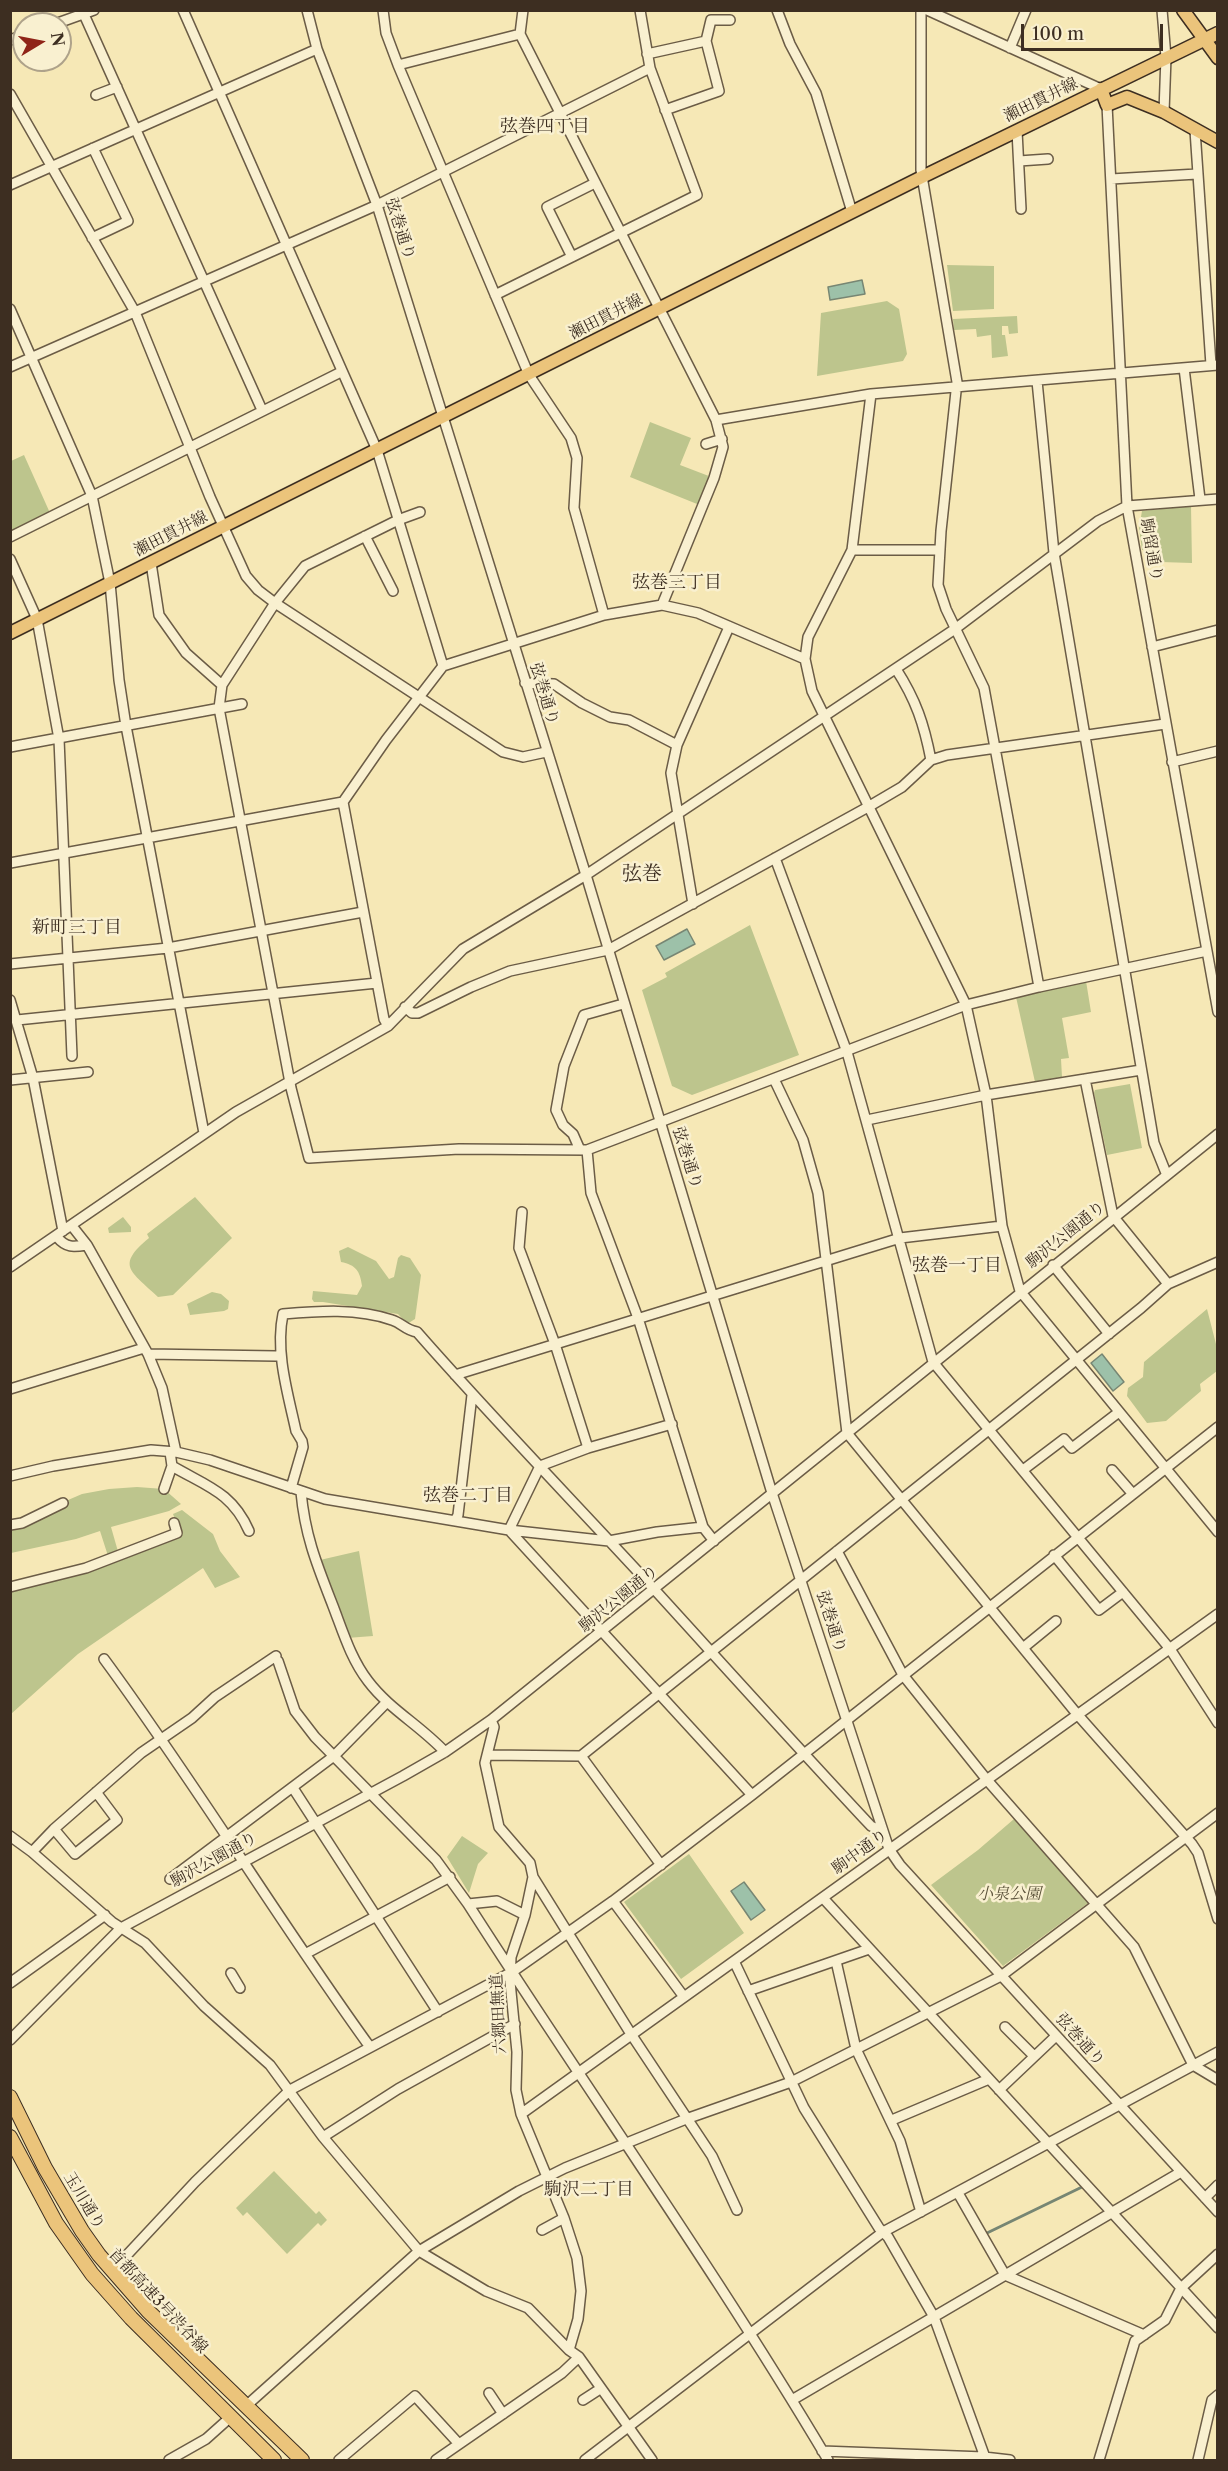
<!DOCTYPE html>
<meta charset="utf-8">
<style>
body{margin:0}
#map{position:relative;width:1228px;height:2471px;overflow:hidden;background:#f6e8b6;font-family:"Libre Caslon Text",serif}
canvas{display:block}
.frame{position:absolute;inset:0;border:12px solid #3d2e21;pointer-events:none}
.north{position:absolute;left:12px;top:12px;width:60px;height:60px;box-sizing:border-box;background:#f9f0d0;border:2px solid #aea28a;border-radius:50%;rotate:80deg;font-size:16px;font-weight:700;line-height:24px;text-align:center;color:#3d2e21}
.north::after{content:'';display:block;margin:auto;width:21px;height:27px;background:#8f2418;clip-path:polygon(50% 0,100% 100%,50% 72%,0 100%)}
.scale{position:absolute;left:1021px;top:24px;width:142px;height:27px;box-sizing:border-box;border:3px solid #3d2e21;border-top:0;padding-left:8px;font-size:18px;line-height:21px;white-space:nowrap;color:#3d2e21;-webkit-text-stroke:4px #f9f0d0;paint-order:stroke}
</style>
<div id="map">
<canvas width="1228" height="2471"></canvas>
<div class="frame"></div>
<div class="north">N</div>
<div class="scale">100 m</div>
</div>
<script>
const ctx = document.querySelector('canvas').getContext('2d');
ctx.lineJoin = 'round';
function paint(path, color) { ctx.fillStyle = color; ctx.fill(path, 'evenodd'); }
function trace(path, color, width, dash) { ctx.strokeStyle = color; ctx.lineWidth = width; ctx.lineCap = dash ? 'butt' : 'round'; ctx.setLineDash(dash || []); ctx.stroke(path); }
function label(font, color, halo, rows, align = 'center') {
  ctx.font = font + ' "Libre Caslon Text","Noto Serif JP",serif'; ctx.lineWidth = 5; ctx.setLineDash([]); ctx.textBaseline = 'middle'; ctx.strokeStyle = halo; ctx.fillStyle = color; for (const [text, x, y, turn = 0] of rows) {
    ctx.save(); ctx.translate(x, y); ctx.rotate((+turn || 0) * Math.PI / 180); ctx.textAlign = isNaN(turn) ? turn : align; if (halo) ctx.strokeText(text, 0, 0); ctx.fillText(text, 0, 0); ctx.restore();
  }
}
const green = new Path2D(`
 M947 265 994 266V309L953 311Z
 M887 301 899 309 907 354 903 361 817 376 821 313Z
 M1017 316 1018 333 1009 334 1008 326H1002V335H1005L1008 356 992 358 991 335 977 337 976 329 954 330 953 319Z
 M650 422 691 438 680 465 714 478 702 506 630 477Z
 M24 455 50 513 11 534V461Z
 M1191 506 1192 563 1161 562 1160 551 1142 550 1139 528 1142 511Z
 M750 925 799 1055 692 1095 672 1086 642 990 667 977 665 973Z
 M1086 981 1091 1012 1062 1018 1069 1058 1061 1059 1062 1077 1035 1082 1016 997 1044 989Z
 M1130 1084 1142 1148 1107 1155 1094 1093 1095 1090Z
 M195 1197 232 1238 173 1295 158 1297C131 1271 115 1266 149 1238L147 1234Z
 M123 1217 131 1227V1232L109 1233 108 1228Z
 M348 1247 376 1261 389 1279 394 1277 398 1258 401 1255 410 1258 421 1275 415 1319 407 1324 398 1314 323 1302H314L312 1299 313 1291 357 1295 362 1286C360 1271 356 1265 341 1262L339 1251Z
 M212 1292 221 1294 229 1301 228 1309 224 1311 190 1315 187 1304Z
 M1207 1309 1217 1348V1371L1200 1384 1201 1391 1166 1421 1147 1423 1127 1396 1128 1388 1143 1377 1144 1362Z
 M137 1487 164 1489 181 1504 169 1511 111 1527 119 1555 109 1559 100 1531 76 1539 11 1553 10 1525 82 1494 109 1489Z
 M182 1510 213 1534 220 1551 240 1577 215 1588 203 1568 78 1654 11 1714V1590L181 1534 173 1514Z
 M359 1551 373 1636 347 1638 320 1560Z
 M1014 1819 1088 1903 1003 1966 931 1885 978 1850Z
 M462 1836 488 1853 478 1864 469 1893 447 1857Z
 M689 1854 744 1933 681 1979 624 1902Z
 M274 2171 316 2214 319 2211 327 2220 321 2226 318 2223 287 2254 247 2212 243 2216 236 2208Z`);
const water = new Path2D(`
 M862 280 865 294 830 300 828 287Z
 M687 929 695 944 664 960 656 946Z
 M1102 1354 1124 1382 1113 1391 1091 1363Z
 M744 1882 765 1910 751 1920 731 1891Z`);
const stream = new Path2D(`
 M987 2233 1082 2187`);
const minor = new Path2D(`
 M82 10 262 410
 M183 10 377 450 443 666
 M307 10 317 49 377 205 586 875 772 1493 889 1849 900 1865 1218 2212
 M383 10 386 33 398 65 529 375 571 438 577 458 574 508 604 615
 M523 10 520 34 716 420 723 447 714 478 662 605
 M777 10 790 44 816 93 852 212
 M921 10V170L957 382 941 531 938 585 946 609 984 688 1039 987
 M927 10 1101 89
 M1162 10 1166 57 1164 112
 M55 24 94 10
 M10 40 24 35
 M1010 48 1026 10
 M647 54 706 41
 M398 65 520 34
 M10 94 135 312 210 497 246 576 258 590 275 603 503 752 523 757 546 752
 M96 95 117 87
 M1107 105 1127 506 1218 1012
 M665 110 719 91 706 41 711 20H730
 M1195 130 1211 365
 M1017 131 1021 209
 M1019 161 1048 159
 M1111 179 1197 174
 M10 185 317 49
 M92 238 128 221 93 148
 M572 257 547 207 595 183
 M495 295 697 195 650 68 640 10
 M10 309 92 496 110 583 119 680 126 726 204 1133
 M10 367 377 205 650 68
 M1184 368 1200 499
 M1037 381 1054 553 1154 1143 1166 1173
 M871 394 852 550 808 637 805 659 812 691 966 1005 986 1095 1002 1226 1020 1291 1218 1532
 M716 420 871 394 1218 365
 M706 444 722 439
 M420 512 398 520 305 566 275 603 222 685 219 708 291 1088 309 1158 459 1149 587 1150 966 1005 1039 987 1207 951
 M365 536 393 591
 M10 537 341 372
 M852 550H940
 M10 559 37 619 59 739 72 1056
 M151 563 159 615 186 653 222 685
 M1152 647 1218 630
 M896 669C916 700 924 724 931 760
 M525 683 554 684 582 703 610 717 629 720 677 745
 M10 747 242 704
 M1172 762 1218 751
 M775 858 847 1052 933 1362 1170 1649 1218 1723
 M10 863 343 802
 M693 904 671 773 677 745 729 627
 M10 964 168 948 363 912
 M10 1000 33 1078 63 1231
 M405 1007 412 1013H418L471 987 510 971 608 950 868 807 902 787 931 760 947 755 1165 724
 M17 1020 377 983
 M388 1026 384 1019 343 802 386 740 443 666 604 615 662 605 698 613 805 659
 M774 1079 803 1140 818 1193 847 1433 1077 1714 1192 1844 1198 1853 1218 1919
 M1085 1079 1113 1216 1168 1284
 M10 1080 88 1072
 M867 1120 986 1095 1141 1070
 M580 1150 573 1134 563 1125 556 1110 564 1066 584 1015 623 1004
 M587 1150 591 1193 638 1318 703 1527 714 1541
 M522 1212 519 1248 555 1344 588 1448
 M72 1226 87 1245 148 1354 162 1388 176 1452
 M57 1237C66 1248 73 1247 87 1245
 M1053 1265 1109 1334
 M10 1267 236 1112 388 1026 463 949 586 875 955 629 1098 521 1127 506 1218 499
 M148 1354 276 1356
 M455 1375 900 1238 1002 1226
 M10 1389 144 1348
 M672 1424 588 1448 540 1466 509 1530 752 1795
 M170 1452 172 1466C206 1486 232 1492 249 1531
 M1023 1470 1064 1439 1072 1448 1119 1412
 M1112 1470 1132 1493
 M10 1476 53 1466 151 1450 176 1452 210 1460 325 1499 509 1530 609 1541 657 1532 703 1527
 M291 1488 303 1447 302 1441 296 1431C288 1394 275 1352 283 1314 319 1311 357 1308 392 1320 402 1323 405 1330 417 1332 494 1420 575 1503 654 1589 726 1668 798 1748 871 1826L883 1832
 M164 1489 172 1466
 M301 1492C305 1536 317 1565 333 1606 343 1632 351 1659 368 1681 389 1709 421 1726 445 1752
 M455 1521 458 1515 472 1395
 M10 1525 22 1523 63 1503
 M837 1551 903 1675 987 1780 1134 1947 1193 2065 1218 2080
 M1054 1555 1099 1610 1123 1592
 M10 1587 86 1568 177 1533 174 1523
 M1023 1648 1056 1621
 M104 1659C197 1785 278 1920 370 2047
 M278 1661 295 1711 315 1737 436 1860 468 1904C587 2090 715 2270 828 2460
 M491 1720 494 1727 485 1763 499 1827 530 1863 533 1877 525 1915 511 1957 510 1982 517 2052 516 2090 521 2114 564 2218 577 2258 581 2291 578 2319 569 2350
 M487 1755 581 1756 1141 1308 1168 1284 1218 1262
 M581 1756 661 1865
 M293 1788 438 2012
 M54 1829 75 1854 117 1820 96 1792
 M10 1836 32 1852 112 1922 145 1943 204 2006 270 2065 323 2137 419 2251 486 2291 528 2308 569 2350 579 2357 652 2460
 M32 1852 54 1829 141 1753 192 1718 215 1697 276 1656
 M533 1877 631 2034 712 2156 737 2210
 M170 1879 334 1756 387 1702
 M823 1898 1218 2328
 M613 1901 684 1997
 M468 1904 497 1901 525 1915
 M305 1954 450 1877
 M734 1961 804 2108 879 2228 888 2237 934 2317 986 2460
 M836 1961 856 2049 900 2141 921 2212
 M231 1973 240 1988
 M10 1983 105 1915
 M748 1991 869 1949
 M1005 2027 1034 2056
 M10 2040 121 1928 403 1776 445 1752 491 1720 1218 1134
 M999 2090 1056 2036
 M521 2114 1218 1614
 M892 2120 989 2079
 M323 2137 398 2089 515 2024
 M958 2193 1005 2275 1144 2335
 M1205 2198 1218 2185
 M542 2230 564 2218
 M112 2271 195 2182 290 2090 512 1972 613 1901 752 1795 1218 1427
 M489 2393 503 2414
 M583 2400 600 2389
 M792 2400 1181 2172
 M246 2406 419 2251 519 2191 565 2168 686 2119 791 2082 1001 1976 1218 1813
 M822 2451 984 2457 1010 2460
 M169 2460 206 2439 225 2422
 M339 2460 415 2396 459 2444
 M436 2460 562 2373 579 2357
 M585 2460 883 2232 1218 2052
 M1099 2460 1135 2341 1165 2320 1181 2288 1218 2254
 M1198 2460 1212 2400 1218 2395`);
const major = new Path2D(`
 M1183 10 1218 58
 M1101 89 1107 105 1127 97 1164 112 1218 142
 M10 633 922 177 1218 33`);
const highway = new Path2D(`
 M10 2097 45 2168 82 2231 99 2255 148 2311 302 2460
 M10 2137 56 2223 92 2274 131 2318 274 2460`);
const streetNames = [
 ["瀬田貫井線",1041,100,-26],
 ["弦巻通り",400,229,72],
 ["瀬田貫井線",606,317,-27],
 ["瀬田貫井線",171,534,-27],
 ["駒留通り",1151,550,80],
 ["弦巻通り",544,694,73],
 ["弦巻通り",687,1158,72],
 ["駒沢公園通り",1066,1235,-39],
 ["駒沢公園通り",619,1599,-39],
 ["弦巻通り",831,1622,72],
 ["駒中通り",860,1852,-36],
 ["駒沢公園通り",214,1860,-29],
 ["六郷田無道",499,2014,-93],
 ["弦巻通り",1080,2040,48],
 ["玉川通り",84,2201,59],
 ["首都高速3号渋谷線",158,2301,47]
];
const parkNames = [
 ["小泉公園",1009,1894]
];
const neighbourhoodNames = [
 ["弦巻四丁目",545,127],
 ["弦巻三丁目",677,583],
 ["新町三丁目",77,928],
 ["弦巻一丁目",957,1266],
 ["弦巻二丁目",468,1496],
 ["駒沢二丁目",589,2190]
];
const quarterNames = [
 ["弦巻",642,874]
];
paint(green, '#bdc58d');
paint(water, '#9dc1a9');
trace(water, '#778673', 1.5);
trace(stream, '#778673', 3);
trace(minor, '#6b5c46', 12);
trace(major, '#3d2e21', 15);
trace(highway, '#3d2e21', 16);
trace(minor, '#f9f0d0', 9);
trace(major, '#ebc47b', 12);
trace(highway, '#ebc47b', 14);
label('16px', '#3d2e21', '#f9f0d0', streetNames);
label('italic 16px', '#5d543c', '#f9f0d0', parkNames);
label('18px', '#3d2e21', '#f9f0d0', neighbourhoodNames);
label('20px', '#3d2e21', '#f9f0d0', quarterNames);
</script>
